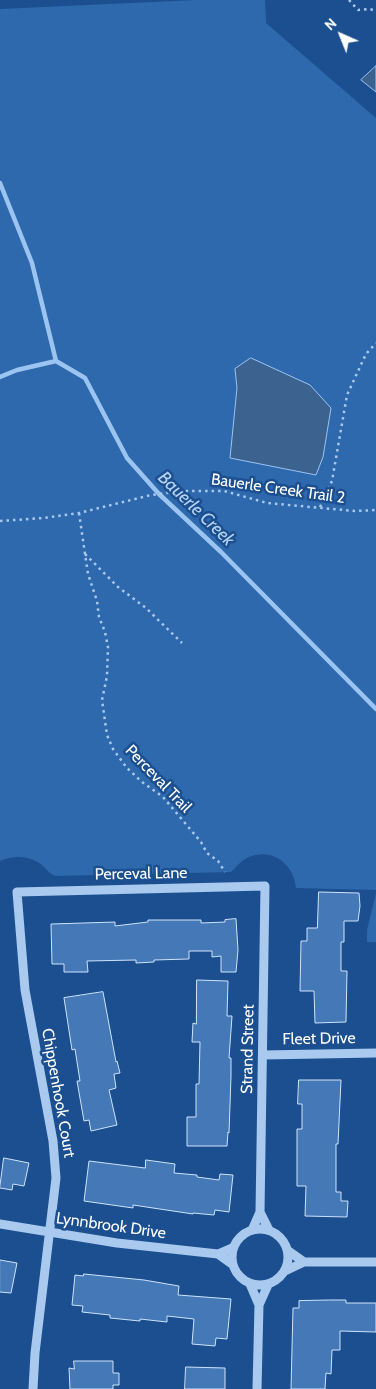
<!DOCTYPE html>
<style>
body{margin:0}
#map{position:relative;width:376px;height:1389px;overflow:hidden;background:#1b4f8f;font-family:Cabin,sans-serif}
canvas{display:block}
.north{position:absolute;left:316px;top:10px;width:50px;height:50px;-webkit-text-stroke:4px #1b4f8f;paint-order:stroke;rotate:316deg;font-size:14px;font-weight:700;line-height:20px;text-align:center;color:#fff}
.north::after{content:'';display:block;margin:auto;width:18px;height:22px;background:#fff;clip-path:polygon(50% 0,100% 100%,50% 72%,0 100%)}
</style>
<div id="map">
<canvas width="376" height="1389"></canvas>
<div class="north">N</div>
</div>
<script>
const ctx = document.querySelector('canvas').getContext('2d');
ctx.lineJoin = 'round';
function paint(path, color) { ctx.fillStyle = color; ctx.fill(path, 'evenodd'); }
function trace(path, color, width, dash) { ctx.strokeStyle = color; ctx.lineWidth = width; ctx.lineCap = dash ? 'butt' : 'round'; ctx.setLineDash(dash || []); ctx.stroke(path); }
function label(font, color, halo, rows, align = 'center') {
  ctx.font = font + ' Cabin,sans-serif'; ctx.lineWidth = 5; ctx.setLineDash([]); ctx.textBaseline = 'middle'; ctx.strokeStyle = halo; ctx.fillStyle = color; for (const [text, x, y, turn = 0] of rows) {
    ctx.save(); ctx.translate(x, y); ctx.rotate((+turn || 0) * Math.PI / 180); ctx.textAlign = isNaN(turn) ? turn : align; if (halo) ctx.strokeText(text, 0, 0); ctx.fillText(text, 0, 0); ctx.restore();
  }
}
const green = new Path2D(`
 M196 0H265L266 23 376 118V890L296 888C294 865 273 847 249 857 241 860 237 867 231 872L56 876C50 874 47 870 43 866 31 855 14 855 0 861V9Z
 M376 893V942H367V930Z`);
const water = new Path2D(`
 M376 66V92L361 80Z
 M251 358 310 385 331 408 323 457 316 475 230 458 237 388 235 369Z`);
const stream = new Path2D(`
 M0 183 32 263 56 361
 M0 377 17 370 56 361 85 378 127 458 159 494 221 552 376 709`);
const building = new Path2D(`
 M319 892 359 893 360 906 358 921H344V942H341V971H347L346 1022 315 1023 314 991H300L301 941H307V928H317Z
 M236 919 238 950 236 972H221V956L212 957V951H189V959L154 960V962L136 963V960L87 961 88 972H64V964H52L51 924 115 922V926L148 922V920H201V923L225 922V920Z
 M197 980 228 981 227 1016H232L229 1058H231V1076L229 1133 228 1132 227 1146H187V1117H196V1084H199L200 1042H192L193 1023 196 1024Z
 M103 992 116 1062 117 1061 120 1073 114 1074 116 1088 109 1090 117 1125 91 1131 89 1120 84 1121 77 1081H80L75 1049 72 1050 64 998Z
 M299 1080H341L338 1144H336V1192H341V1201H348L347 1217 305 1216 306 1186H297V1129H302V1104H298Z
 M4 1158 29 1163 24 1186 13 1184 12 1190 0 1188Z
 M146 1160 175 1164 174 1173 197 1175V1177L219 1180 220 1174 233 1175 229 1212 215 1210 214 1215 193 1213V1214L133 1205V1208L84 1201 89 1161 145 1168Z
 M0 1260 17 1263 11 1293 0 1292Z
 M84 1274 144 1280 179 1286 178 1295 231 1299 227 1339 216 1338 215 1346 192 1344 194 1319 167 1316V1322L140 1319V1321L110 1318V1315L82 1312 83 1306 72 1305 75 1275 83 1276Z
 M329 1300H346V1303H376V1332L340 1331V1350H332L331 1374 326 1373 325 1389H291L293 1308H299V1301Z
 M74 1361H113V1373H119V1385H113V1389H70L69 1368 74 1369Z
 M186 1367 225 1368V1389H185Z`);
const path = new Path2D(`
 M349 0 358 10 370 9 376 11
 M320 507 332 481 347 395 366 354 376 343
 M79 513 88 574 97 601 99 617 105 632 108 647 107 676 102 700 107 735 113 749 127 768 142 782 163 797 201 842 207 853 218 861 225 872
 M0 521 44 518 79 513 151 495 183 491H224L267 503 355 511 376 510
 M85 554 118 587 146 608 182 643`);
const minor = new Path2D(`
 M263 1055 376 1053
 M0 1224 117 1243 218 1254
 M232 1257a28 28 0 1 1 56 0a28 28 0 1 1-56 0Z
 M252 1230 260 1212 269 1230
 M304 1262H376
 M232 1264 218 1254 234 1247
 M285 1271 304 1262 287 1250
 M250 1284 259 1305 268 1285
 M33 1389 35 1353 56 1178 53 1141 25 990 17 892 265 886 260 1212
 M257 1389 259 1305`);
const streetNames = [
 ["Bauerle Creek Trail 2",278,489,8],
 ["Perceval Trail",158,779,46],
 ["Perceval Lane",141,874,-1],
 ["Fleet Drive",319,1039,-1],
 ["Strand Street",248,1049,-89],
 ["Chippenhook Court",58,1093,80],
 ["Lynnbrook Drive",111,1226,8]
];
const waterNames = [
 ["Bauerle Creek",196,509,44]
];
paint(green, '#2e69ad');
paint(water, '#3c6290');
trace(water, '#9cc4f0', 1);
trace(stream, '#9cc4f0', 4.5);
paint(building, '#4478b7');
trace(building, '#cfe3fa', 1);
trace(path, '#a9c9ee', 2.5, [2.5, 4]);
trace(minor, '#a9c9ee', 9);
label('16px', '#fff', '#1b4f8f', streetNames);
label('italic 18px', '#b5d3f5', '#1b4f8f', waterNames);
</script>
